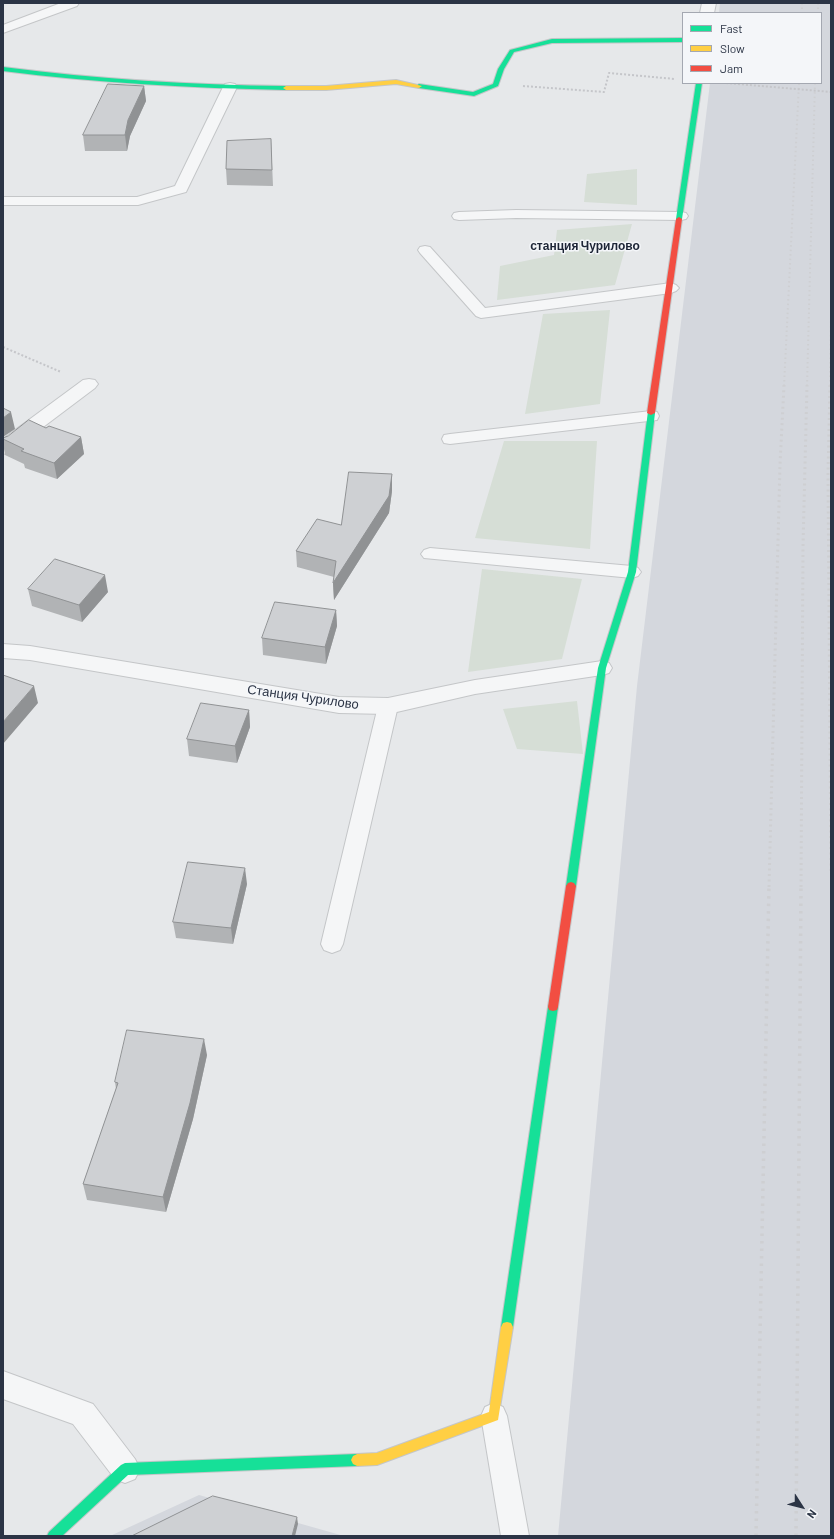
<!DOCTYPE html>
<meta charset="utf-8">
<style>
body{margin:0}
#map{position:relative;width:834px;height:1539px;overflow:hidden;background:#e6e8ea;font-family:Barlow,sans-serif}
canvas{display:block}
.frame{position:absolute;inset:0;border:4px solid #2b3445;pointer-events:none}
.legend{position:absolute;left:682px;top:12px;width:140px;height:72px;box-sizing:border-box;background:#f4f6f9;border:1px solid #a4a8b1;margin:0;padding:5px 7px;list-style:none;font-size:12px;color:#2b3445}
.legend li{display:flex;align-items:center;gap:8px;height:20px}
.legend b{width:20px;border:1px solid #a4a8b1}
.north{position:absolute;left:782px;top:1487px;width:40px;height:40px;-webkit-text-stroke:3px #f4f6f9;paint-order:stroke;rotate:126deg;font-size:11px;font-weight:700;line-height:16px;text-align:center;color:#2b3445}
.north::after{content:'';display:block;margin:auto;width:14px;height:18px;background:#2b3445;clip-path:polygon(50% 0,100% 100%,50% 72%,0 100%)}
</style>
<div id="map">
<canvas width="834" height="1539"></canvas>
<div class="frame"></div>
<ul class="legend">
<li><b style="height:5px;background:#16e098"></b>Fast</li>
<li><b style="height:5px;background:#ffcf43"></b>Slow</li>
<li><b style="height:5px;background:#f24e42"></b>Jam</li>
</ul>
<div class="north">N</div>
</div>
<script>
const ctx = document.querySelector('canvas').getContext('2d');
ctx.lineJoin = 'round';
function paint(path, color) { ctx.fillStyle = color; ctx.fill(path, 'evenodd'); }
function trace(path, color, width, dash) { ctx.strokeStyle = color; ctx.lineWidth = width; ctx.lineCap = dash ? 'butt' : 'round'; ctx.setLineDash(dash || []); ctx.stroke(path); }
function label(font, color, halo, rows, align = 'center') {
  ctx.font = font + ' Barlow,sans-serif'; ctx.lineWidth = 3; ctx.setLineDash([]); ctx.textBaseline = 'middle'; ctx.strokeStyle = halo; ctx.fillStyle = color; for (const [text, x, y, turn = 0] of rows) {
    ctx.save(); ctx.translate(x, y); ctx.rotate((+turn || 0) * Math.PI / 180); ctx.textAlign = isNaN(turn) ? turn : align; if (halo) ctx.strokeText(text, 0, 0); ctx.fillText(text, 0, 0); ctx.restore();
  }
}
const built = new Path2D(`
 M720 3H831V1536H558L637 686 710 83H821V13H719Z
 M199 1495 344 1536H110Z`);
const green = new Path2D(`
 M637 169V205L584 202 587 174Z
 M632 224 615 285 497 300 500 266 554 255 557 230Z
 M610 310 600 404 525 414 543 314Z
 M504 441H597L590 549 475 538Z
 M482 569 582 579 562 659 468 672Z
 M577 701 583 754 517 749 503 709Z`);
const path = new Path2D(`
 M523 86 604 92 609 73 675 79
 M3 347 61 372`);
const lane = new Path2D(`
 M61 3H79L77 6 3 33V25Z
 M230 83 235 84 237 87 186 192 138 205H3V197H137L175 186 223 87 225 84Z
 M516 210 681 212 686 213 688 216 686 219 681 220 516 218 459 220 454 219 452 216 454 213 459 212Z
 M425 246 430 247 485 308 671 283 676 285 679 288 676 291 671 293 481 318 476 316 420 253 418 250 420 247Z
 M651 411 657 412 659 416 657 420 450 444 444 443 442 439 444 435 450 434Z
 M430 548 632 566 638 568 641 572 638 576 632 578 424 558 421 554 424 550Z
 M388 699 395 701 398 706 343 944 340 950 332 953 324 950 321 944 378 706 381 701Z
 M494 1403 503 1407 507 1416 529 1536H501L481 1416 485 1407Z`);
const street = new Path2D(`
 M702 3H716L714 13H700Z
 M89 379 95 380 98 384 95 388 10 452 3 454V439L83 380Z
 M3 644 30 646 339 697 388 698 475 680 602 661 609 663 612 668 609 673 602 675 475 694 388 714 339 713 30 660 3 658Z
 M3 1371 93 1404 135 1459 140 1469 135 1479 125 1483 115 1479 73 1424 3 1399Z`);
const fast = new Path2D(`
 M683 38V42L552 43 514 52 504 69 498 86 474 96 419 88 416 86 419 84 473 92 493 84 498 69 510 50 552 39Z
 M3 67C97 79 191 85 286 86L289 88 286 90C191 88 97 83 3 71Z
 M696 83H702L682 219 679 221 676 219Z
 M648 411H654L655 413 636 572 606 668 576 886 574 889H568L566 886 598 668 628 572Z
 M553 1003 557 1004 558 1007 513 1327 511 1331 507 1332 503 1331 501 1327 548 1007 549 1004Z
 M357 1454 361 1456 363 1460 361 1464 357 1466 128 1475 62 1536H47L49 1532 121 1465 125 1463Z`);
const slow = new Path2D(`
 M396 80 422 86 419 88 396 84 326 90H286L283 88 286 86H326Z
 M507 1322 511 1323 513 1327 498 1420 377 1465 357 1466 353 1464 351 1460 353 1456 357 1454 377 1453 489 1412 501 1327 503 1323Z`);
const jam = new Path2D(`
 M679 217 682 219 655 413 651 415 647 413 676 219Z
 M571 882 574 883 576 886 558 1007 557 1010 553 1011 549 1010 548 1007 566 886 568 883Z`);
const railFar2 = new Path2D(`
 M802 3V13
 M818 3V13
 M784 386 799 83
 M807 386 815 83
 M830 386 831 316`);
const railFar1 = new Path2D(`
 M830 385 828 474 831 874
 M769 887 780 465 784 385
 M801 887 803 546 807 385`);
const rail = new Path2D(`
 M756 1536 769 886
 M796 1536 801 886`);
const pathBridge = new Path2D(`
 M726 83 831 92`);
const wall = new Path2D(`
 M144 86 146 101 130 136 127 151H85L83 135Z
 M271 139 273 186 227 185 226 169Z
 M46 428 81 437 84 454 57 479 25 468 24 464 5 455 3 443V438Z
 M392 491 389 513 334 600 333 583 334 577 297 567 296 551 341 525Z
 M28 589 108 592 82 622 32 606Z
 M336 610 337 626 326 664 263 655 262 638Z
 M249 710 250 727 237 763 189 756 187 739Z
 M247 884 233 944 176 938 173 922Z
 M207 1055 193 1119 166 1212 87 1200 83 1184 116 1089 115 1082Z`);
const shadedWall = new Path2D(`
 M144 86 146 101 130 136 127 151 125 135 128 120Z
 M11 412 15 429 3 437V418Z
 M81 437 84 454 57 479 54 463Z
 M392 474V491L389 513 334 600 333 583Z
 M105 575 108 592 82 622 79 605Z
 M336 610 337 626 326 664 325 647Z
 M34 686 38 703 3 744V722Z
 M249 710 250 727 237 763 235 746Z
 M245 868 247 884 233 944 231 928Z
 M204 1039 207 1055 193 1119 166 1212 163 1197Z
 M297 1517 298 1524 295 1536H292Z`);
const building = new Path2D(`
 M108 84 144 86 128 120 125 135H83Z
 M271 139 272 170 226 169 227 141Z
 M3 408 11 412 3 418Z
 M29 420 46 428 49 426 81 437 54 463 21 451 24 449 3 439V438L8 436Z
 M349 472 392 474 389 496 333 583 336 561 296 551 317 519 341 525Z
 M55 559 105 575 79 605 28 589Z
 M275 602 336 610 325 647 262 638Z
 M3 675 34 686 3 722Z
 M201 703 249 710 235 746 187 739Z
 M188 862 245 868 231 928 173 922Z
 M127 1030 204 1039 190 1103 163 1197 83 1184 118 1083 115 1082Z
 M213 1496 297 1517 292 1536H132Z`);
const farNeighbourhoodnames = [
 ["станция Чурилово",585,246]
];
const streetNames = [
 ["Станция Чурилово",303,697,8]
];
paint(built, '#d4d7dd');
paint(green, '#d6ded6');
trace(lane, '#c4c6c8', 2);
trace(street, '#c4c6c8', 2);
trace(fast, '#c4c6c8', 2);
trace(slow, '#c4c6c8', 2);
trace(jam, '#c4c6c8', 2);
trace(path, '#c5c6ca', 2, [2, 2]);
paint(lane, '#f5f6f7');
paint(street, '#f5f6f7');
paint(fast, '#16e098');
paint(slow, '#ffcf43');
paint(jam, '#f24e42');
trace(railFar2, '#cecfd2', 2, [1.5, 3]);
trace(railFar1, '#cecfd2', 3, [2, 3.5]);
trace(rail, '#cecfd2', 3.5, [2.5, 5]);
trace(pathBridge, '#c5c6ca', 2, [2, 2]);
paint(wall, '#b1b3b5');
paint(shadedWall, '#909294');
paint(building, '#ced0d3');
trace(building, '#909294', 1);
label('bold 12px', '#1d2536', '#f4f6f9', farNeighbourhoodnames);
label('13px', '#2b3445', '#f4f6f9', streetNames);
</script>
